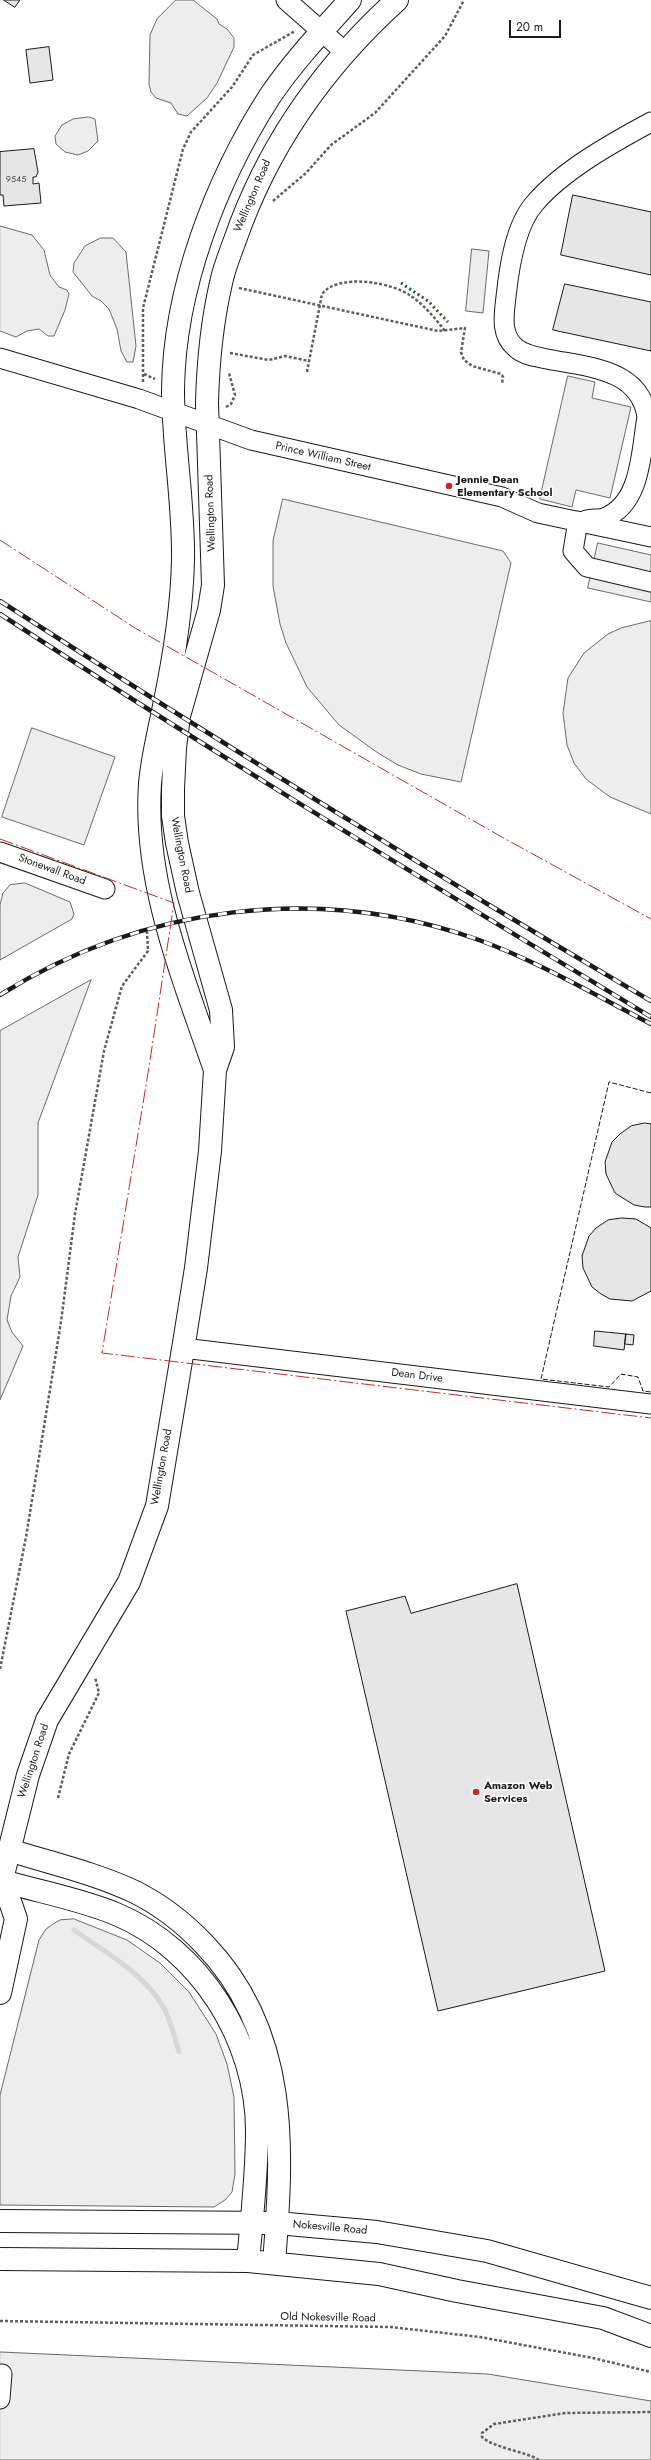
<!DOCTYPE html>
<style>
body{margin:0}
#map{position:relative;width:651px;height:2460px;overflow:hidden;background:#fff;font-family:Jost,sans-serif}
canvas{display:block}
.scale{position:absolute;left:509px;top:20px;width:52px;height:18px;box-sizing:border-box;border:2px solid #1a1a1a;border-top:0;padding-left:5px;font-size:12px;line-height:14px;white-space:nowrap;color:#1a1a1a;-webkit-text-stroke:3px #fff;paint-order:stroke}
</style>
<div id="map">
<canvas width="651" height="2460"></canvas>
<div class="scale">20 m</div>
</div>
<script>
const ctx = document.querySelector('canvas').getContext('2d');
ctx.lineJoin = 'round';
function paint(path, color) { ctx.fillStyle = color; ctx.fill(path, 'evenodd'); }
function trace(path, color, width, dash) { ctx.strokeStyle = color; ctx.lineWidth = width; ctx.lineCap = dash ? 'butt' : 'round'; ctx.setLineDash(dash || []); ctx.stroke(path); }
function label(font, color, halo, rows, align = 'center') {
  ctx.font = font + ' Jost,sans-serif'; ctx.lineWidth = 3; ctx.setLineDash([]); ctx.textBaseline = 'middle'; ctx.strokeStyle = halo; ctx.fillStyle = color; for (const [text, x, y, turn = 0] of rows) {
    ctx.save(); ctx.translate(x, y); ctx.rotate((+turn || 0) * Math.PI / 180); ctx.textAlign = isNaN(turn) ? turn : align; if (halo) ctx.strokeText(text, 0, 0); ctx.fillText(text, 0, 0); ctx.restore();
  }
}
const built = new Path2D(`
 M176 0H193L217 19 219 24 227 29 234 38V47L217 83 207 98 187 116 178 114 171 103 156 98 151 92 149 84 150 35 157 19Z
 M89 117 95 119 98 141 88 151 78 155 65 152 56 144 55 136 62 125 73 119Z
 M0 226 32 235 44 250 50 275 59 287 67 290 69 294 65 310 54 336H48L39 329 27 331 16 337 0 331Z
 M101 238H113L126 252 136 346 133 362H127L121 351 117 329 109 309 101 301 92 296 73 272 74 263 85 246Z
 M472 249 489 251 483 313 466 311Z
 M568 376 595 382 592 398 631 407 610 498 576 490 572 507 540 499Z
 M283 499 503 551 511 563 461 782 421 774 398 765 378 753 339 725 307 687 286 643 280 624 273 586V541Z
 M598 543 651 555V602L588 588Z
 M651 621V814L610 797 586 779 574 763 567 745 563 713 568 678 584 653 608 634 621 628Z
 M32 728 115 757 84 845 2 817Z
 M25 883 70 902 74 914 72 919 0 960V905L3 893 10 885Z
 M91 980 38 1123V1195L18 1257 20 1277 11 1296 7 1320 12 1332 23 1346 0 1400V1031Z
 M74 1919 127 1940 160 1963 189 1992 216 2034 227 2064 234 2097 235 2174 232 2192 225 2200 214 2207 0 2205V2095L39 1940 46 1929 53 1924 60 1920Z
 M0 2352 488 2374 651 2401V2460H0Z`);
const stream = new Path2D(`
 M74 1930C105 1952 145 1974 164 2008 171 2022 175 2038 179 2052`);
const building = new Path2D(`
 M4 0H20L15 7Z
 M49 47 53 80 30 83 26 50Z
 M34 149 38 172 36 177H33V184L39 183 41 203 4 206 3 195H0V152Z
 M573 195 651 212V275L561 255Z
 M565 284 651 302V351L553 330Z
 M645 1123 651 1124V1207H645L634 1205 615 1193 606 1174 605 1162 612 1142 620 1134 631 1126Z
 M622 1218 636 1219 651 1228V1291L632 1301 610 1299 601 1294 592 1287 583 1268 582 1256 589 1236 596 1228 608 1220Z
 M595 1331 626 1334 624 1350 594 1346Z
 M626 1334 634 1335 633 1345 625 1344Z
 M517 1584 605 1971 438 2011 346 1611 405 1596 411 1613Z`);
const path = new Path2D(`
 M273 201 306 173 331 145 375 113 445 36 464 0
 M239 288 438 331 465 328 461 352 464 360 472 366 501 374 503 377 502 384
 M230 353 269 360 285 356 309 361
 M307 372 322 294C338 273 392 282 411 296 424 305 435 318 445 331
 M144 374 155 379
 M143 382V308L183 149 191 132 232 87 253 55 295 31
 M226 407 231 404 235 395 229 373
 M0 1669 26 1537 61 1322 75 1214 104 1051 122 986 148 951 147 932
 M58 1798 69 1754 99 1693 95 1677
 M0 2321 390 2327 480 2337 593 2358 651 2372
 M539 2460C524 2451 494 2448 482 2437V2433L494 2424 566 2413 651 2412`);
const minor = new Path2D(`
 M286 0 345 52
 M0 358 139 399 251 440 502 497 538 513 651 537
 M586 520C592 519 599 519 604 518 642 504 641 450 647 417 640 368 586 367 547 359 536 357 524 355 516 348 500 335 504 315 506 297 509 268 515 225 535 203 563 170 614 142 651 122
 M578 521 573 551 587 567 651 582
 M0 852 105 889
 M183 1348 651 1404
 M0 2399 2 2374`);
const major = new Path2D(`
 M215 1070C184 979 143 883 150 784 152 758 159 732 164 706 174 658 182 609 183 560 184 503 173 446 173 390 174 289 216 180 270 96 293 62 322 31 350 0
 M0 1887 28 1775 47 1720 129 1582 157 1506 184 1343 196 1268 210 1151 215 1070 223 1047 221 1010 188 893 177 843 173 816V789L175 748 179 716 209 610 213 585 207 403C208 363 212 322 221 283 224 268 230 254 235 240 268 145 323 67 397 0
 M0 1993 16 1919 3 1881`);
const highway = new Path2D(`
 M9 1850C50 1863 95 1873 135 1892 161 1905 184 1923 204 1944 290 2033 283 2148 274 2263
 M3 1881C40 1892 80 1899 116 1914 200 1949 257 2040 257 2131 257 2174 252 2218 248 2261
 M0 2221 277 2223 377 2232 487 2251 651 2298
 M0 2259 248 2261 379 2274 457 2291 603 2318 651 2336`);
const rail = new Path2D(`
 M0 601C214 739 431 872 651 1001
 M0 614C214 754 433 885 651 1017
 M0 995C143 905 320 883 479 940 539 962 595 995 651 1024`);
const hedge = new Path2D(`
 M401 283 428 301 448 322`);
const fence = new Path2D(`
 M651 1093 609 1082 541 1379 609 1387 621 1374 638 1377 643 1391 651 1392`);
const power = new Path2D(`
 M0 540 135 628 500 836 651 919
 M0 839 174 903 149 1067 102 1353 651 1418`);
const markers = [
 [449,486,4,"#c62828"],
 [476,1792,4,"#c62828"]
];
const numberNames = [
 ["9545",16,180]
];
const streetNames = [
 ["Wellington Road",253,196,-67],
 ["Prince William Street",323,457,13],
 ["Wellington Road",211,513,-92],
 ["Wellington Road",181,855,79],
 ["Stonewall Road",52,870,20],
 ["Dean Drive",417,1376,7],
 ["Wellington Road",162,1467,-80],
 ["Wellington Road",34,1761,-72],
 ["Nokesville Road",330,2228,5],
 ["Old Nokesville Road",328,2318,1]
];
const poiNames = [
 ["Jennie Dean",457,480],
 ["Elementary School",457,493],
 ["Amazon Web",484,1786],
 ["Services",484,1799]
];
paint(built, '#ededed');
trace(built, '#6a6a6a', 1);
trace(stream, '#d7d7d7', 5);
paint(building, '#e6e6e6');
trace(building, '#1a1a1a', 1);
trace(minor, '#1a1a1a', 21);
trace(major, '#1a1a1a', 24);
trace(highway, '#1a1a1a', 24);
trace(path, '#5f5f5f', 2.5, [3, 2]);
trace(minor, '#fff', 19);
trace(major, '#fff', 22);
trace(highway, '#fff', 22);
trace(rail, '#1a1a1a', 4.5);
trace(rail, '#fff', 3, [9]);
trace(hedge, '#2b5a34', 3, [2, 3]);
trace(fence, '#1a1a1a', 1, [5, 2]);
trace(power, '#c62828', 1, [14, 3, 2, 3]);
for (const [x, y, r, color] of markers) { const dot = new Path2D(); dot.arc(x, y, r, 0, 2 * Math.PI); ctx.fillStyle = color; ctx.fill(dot); trace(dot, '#fff', 1.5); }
label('9px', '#4d4d4d', null, numberNames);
label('11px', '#1a1a1a', '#fff', streetNames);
label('bold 11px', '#1a1a1a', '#fff', poiNames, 'left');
</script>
